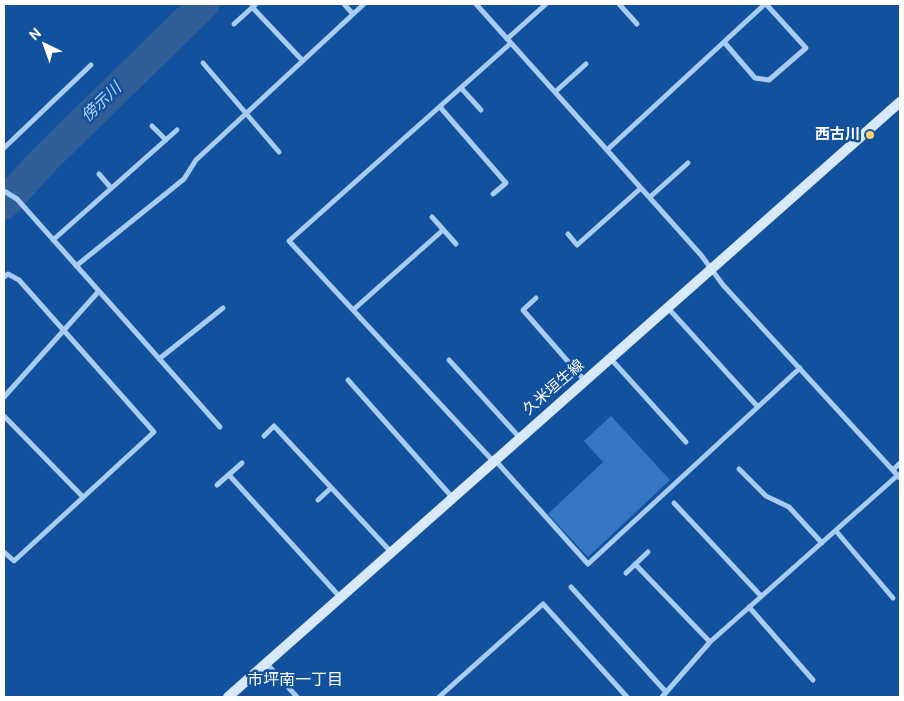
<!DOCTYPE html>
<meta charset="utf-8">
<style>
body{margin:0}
#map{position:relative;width:904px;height:701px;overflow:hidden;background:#12519d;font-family:Roboto,sans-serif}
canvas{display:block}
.frame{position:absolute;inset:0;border:5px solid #fff;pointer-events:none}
.north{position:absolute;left:20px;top:20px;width:50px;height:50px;-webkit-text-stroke:4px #12519d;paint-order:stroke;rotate:318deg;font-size:14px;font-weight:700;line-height:20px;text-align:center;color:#fff}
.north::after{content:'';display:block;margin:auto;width:18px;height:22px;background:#fff;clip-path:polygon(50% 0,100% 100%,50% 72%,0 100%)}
</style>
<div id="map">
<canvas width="904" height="701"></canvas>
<div class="frame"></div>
<div class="north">N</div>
</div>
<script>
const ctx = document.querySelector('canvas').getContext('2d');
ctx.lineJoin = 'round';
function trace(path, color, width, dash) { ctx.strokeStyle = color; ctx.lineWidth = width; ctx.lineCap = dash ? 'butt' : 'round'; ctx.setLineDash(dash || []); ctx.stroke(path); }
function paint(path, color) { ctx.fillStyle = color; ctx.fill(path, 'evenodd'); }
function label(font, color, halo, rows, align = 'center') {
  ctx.font = font + ' Roboto,"Noto Sans JP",sans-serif'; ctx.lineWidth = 5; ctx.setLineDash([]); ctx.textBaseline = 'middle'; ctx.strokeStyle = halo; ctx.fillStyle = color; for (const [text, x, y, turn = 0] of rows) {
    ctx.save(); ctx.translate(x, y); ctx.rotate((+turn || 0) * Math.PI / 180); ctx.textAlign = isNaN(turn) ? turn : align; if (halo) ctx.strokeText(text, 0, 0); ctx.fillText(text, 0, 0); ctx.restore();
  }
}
const river = new Path2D(`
 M4 204 44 160 204 4`);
const building = new Path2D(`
 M611 416 670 480 588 557 548 514 603 462 584 441Z`);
const street = new Path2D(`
 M344 4 353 14
 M476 4 701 255 723 285 900 478
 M619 4 637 24
 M252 7 302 60
 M234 24 256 4
 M507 39 546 4
 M724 42 755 78 769 80 806 48 766 4
 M203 63 279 152
 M461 88 481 110
 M555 92 586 64
 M440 107 506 183 493 194
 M152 126 166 140
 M4 148 91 65
 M607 150 765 4
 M99 174 111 188
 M4 191 17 199 220 427
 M650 197 688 163
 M432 217 456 244
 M568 234 577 245 641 188
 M53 240 177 130
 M76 266 184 179 196 160 364 4
 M4 277 8 274 19 280 154 432 14 561 4 552
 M536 298 523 310 585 381
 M668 308 758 407
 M353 310 443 230
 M159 359 223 308
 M611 359 686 442
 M449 360 520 438
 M348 380 452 497
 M4 397 99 291
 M4 416 83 497
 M264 436 274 426 391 552
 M495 460 588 564 800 368
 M493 461 289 241 511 43
 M739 469 766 496 789 507 822 543
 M893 470 900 463
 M229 475 340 597
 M217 485 242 463
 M318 500 331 488
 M674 503 761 596
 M836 531 893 598
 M635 564 710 642
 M626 573 648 552
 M571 587 666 692
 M749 607 813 680
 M267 664 297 697
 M439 697 543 604 627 697
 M662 697 710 642 898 475`);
const secondary = new Path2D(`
 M228 697 900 102`);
const markers = [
 [870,135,5,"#ffd26b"]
];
const poiNames = [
 ["西古川",860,135]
];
const streetNames = [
 ["久米垣生線",554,388,-41]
];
const waterNames = [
 ["傍示川",102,103,-44]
];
const neighbourhoodNames = [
 ["市坪南一丁目",295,681]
];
trace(river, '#305e96', 31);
paint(building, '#3677c3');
trace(street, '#a8ccf4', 5);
trace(secondary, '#d8e9fd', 10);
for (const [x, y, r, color] of markers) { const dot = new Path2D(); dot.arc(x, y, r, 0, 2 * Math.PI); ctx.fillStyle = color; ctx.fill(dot); trace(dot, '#12519d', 2); }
label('bold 15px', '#fff', '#12519d', poiNames, 'right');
label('15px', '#fff', '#12519d', streetNames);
label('italic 16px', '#b5d6fb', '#12519d', waterNames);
label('16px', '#fff', '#12519d', neighbourhoodNames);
</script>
